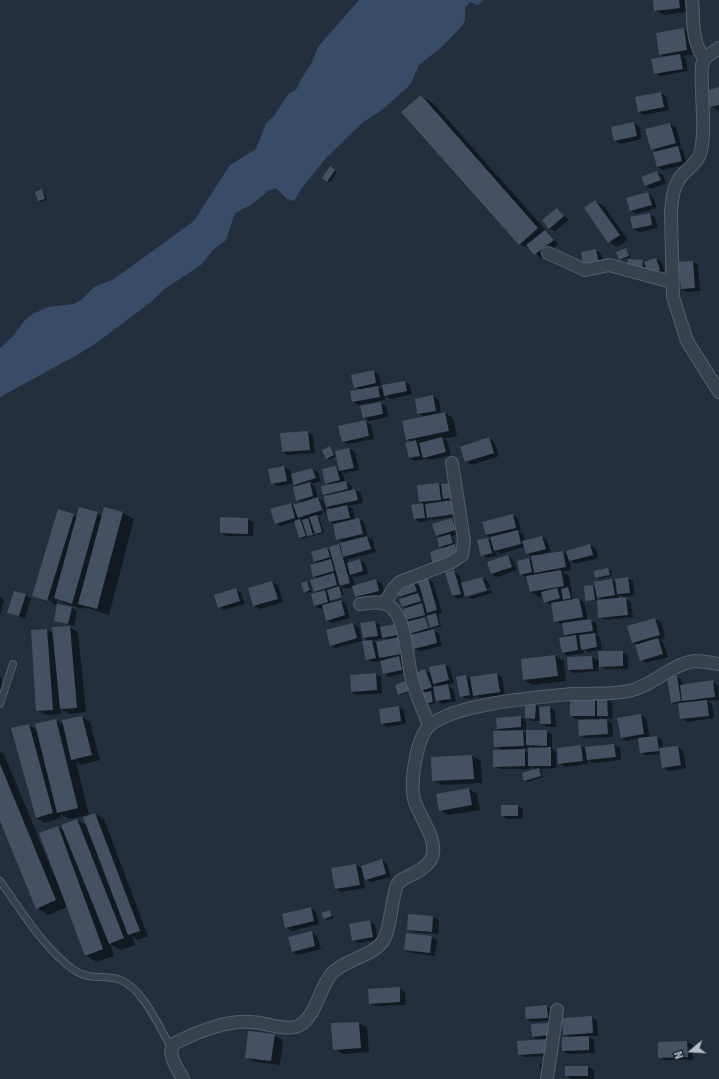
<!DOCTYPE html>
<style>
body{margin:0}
#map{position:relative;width:719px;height:1079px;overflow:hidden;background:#242f3e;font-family:"Source Sans 3",sans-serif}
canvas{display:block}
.north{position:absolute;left:671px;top:1031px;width:40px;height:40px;-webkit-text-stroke:3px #1d2633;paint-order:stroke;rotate:252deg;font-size:11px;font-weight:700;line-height:16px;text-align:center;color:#b4bcc9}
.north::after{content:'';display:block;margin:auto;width:14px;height:18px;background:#b4bcc9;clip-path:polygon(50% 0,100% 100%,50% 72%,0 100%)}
</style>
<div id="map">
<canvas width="719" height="1079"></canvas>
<div class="north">N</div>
</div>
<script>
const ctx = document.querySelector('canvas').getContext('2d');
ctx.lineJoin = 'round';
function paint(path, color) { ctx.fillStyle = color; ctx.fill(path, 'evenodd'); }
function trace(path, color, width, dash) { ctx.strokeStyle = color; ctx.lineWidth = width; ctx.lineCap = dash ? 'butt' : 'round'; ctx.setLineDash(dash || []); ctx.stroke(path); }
const water = new Path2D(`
 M359 0H483L478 5 470 2 465 8V21L461 27 443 46 419 65 410 85 382 110 362 123 327 157 301 189 294 201 287 199 276 188 268 191 251 205 235 213 226 240 213 250 201 265 163 290 151 302 95 344 77 355 0 397V348L13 336 25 320 33 314 48 307 74 304 81 300 94 287 114 279 194 221 230 165 256 149 266 123 274 116 289 93 296 90 302 78 311 64 318 47Z`);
const shadow = new Path2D(`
 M654 0H687L688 12 664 15 655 10Z
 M684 29 692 34 696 54 683 56 686 58 688 71 660 76 655 73 666 57 660 54Z
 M719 89V111L711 106Z
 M661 93 666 96 669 110 644 115 639 112 636 98Z
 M421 96 433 103 558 244 541 258 532 250 519 244Z
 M634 123 639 126 642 139 621 144 615 141Z
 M670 124 676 127 681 146 678 147 683 150 687 164 663 170 658 167 657 152 652 149Z
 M330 167 337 172 330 182 323 178Z
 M657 172 663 175 666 183 651 189 646 186Z
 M42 190 44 192 47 200 41 202 39 200Z
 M648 193 653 197 657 208 636 214 631 211Z
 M595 201 604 206 628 240 617 247 609 242Z
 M557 209 569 220 555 231 549 228Z
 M650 214 655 217 658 228 639 232 633 229Z
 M626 249 631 257 622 260 620 259Z
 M596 250 601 254 604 267 583 253Z
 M656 259 662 262 665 273 654 277 634 272 643 261 646 263Z
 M693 262 698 265 700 291 687 292 682 289Z
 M374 371 379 374 381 386 377 387 384 390 405 382 410 385 412 394 391 399 385 395V400L358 405 353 402 361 390 355 387Z
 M433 396 439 400 441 414 445 413 453 418 457 436 443 439 447 441 451 455 429 460 424 457 425 459 415 461 410 458 412 442 407 439 425 417 418 413Z
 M381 403 386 406 388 417 369 421 364 417Z
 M366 421 371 425 374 439 348 444 343 441Z
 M307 432 313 435 315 453 288 455 282 452Z
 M489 438 494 442 499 456 472 465 466 461Z
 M330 447 336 456 329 460 327 458Z
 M349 449 355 452 359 470 345 473 342 471 345 482 351 485 352 491 355 490 361 493 363 503 348 506 353 509 355 520 359 519 364 522 368 537 373 540 376 552 350 559 347 558 349 563 360 560 365 563 368 574 356 577 352 575 355 586 376 580 382 584 384 593 362 600 356 597 353 587 346 589 342 586 343 596 332 599V601L344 598 339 600 346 604 350 618 332 623 327 620 324 608 321 609 315 606 318 593 314 591 318 579 314 576 318 564 315 562 312 553 327 548 331 551 339 545 342 547 344 543 337 539 334 524 330 522 328 512 325 514 320 501H318L323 514 317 516 319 517 324 533 318 535 314 533 315 536 310 537 307 535 308 537 303 539 300 537 295 522 281 526 276 523 290 504 294 506 303 503 297 500 298 486 295 484 292 477H291L292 484 277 486 272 483 284 467 290 470 291 475 312 469 318 472 321 481 311 484 315 486 318 498 323 501 327 512 332 509 327 507 328 496 324 494 330 485 326 483 336 467 339 469 336 451Z
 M439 484 443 486 451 484 460 516 434 520 430 518 431 520 420 522 415 519 412 505 423 504 419 502Z
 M97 513 102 516 123 513 134 519 109 615 84 607V609L66 604 58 599 56 605 33 595 73 515 77 517ZM41 598 52 601V603L41 600Z
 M512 515 518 518 521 531 518 532 523 534 525 542 542 537 547 540 551 552 543 554 544 555 563 552 568 555 590 545 596 549 598 558 576 564 570 560 571 570 562 572 569 576 573 600 579 599 584 602 588 620 596 623 598 634H595L600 637 602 650 588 652 583 649 584 653 568 656 563 653 569 637 565 634 563 624 555 622 552 605 545 602 543 596 539 597 530 592 527 578 521 574 529 559 533 561 532 557 527 554 524 547 500 554 496 551 497 556 487 558 482 555 478 541 488 539 492 541 491 538 486 535Z
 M221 518 248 519 254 522 253 536H227L221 533Z
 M452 519 457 522 461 533 452 536 455 544H453L460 549 463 560 440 546 441 538 437 535Z
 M508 556 513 559 517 570 497 577 492 574Z
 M608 569 611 571 612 576 599 579 596 577Z
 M454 571 459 574 462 584 482 578 488 581 490 588 468 595V597L491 590 492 593 471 599 466 596 458 599 452 595Z
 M627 578 633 581 635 595 624 597 619 595 620 599H626L631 602 633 617 605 620 599 617 604 601 596 596 597 601 586 600 593 586 596 588 612 580 616 582Z
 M427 579 433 582 442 613 438 614 441 626 432 629 439 634 442 646 420 651 414 648V635L410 633 411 622 407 619V609L403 606V599L400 596 414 583 420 586Z
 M272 582 278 585 283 602 260 609 254 605Z
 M307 582 309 583 312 592 307 593 305 592Z
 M235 589 241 593 245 604 225 610 219 607Z
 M25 595 31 598 25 619 9 612Z
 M0 596 4 599 0 616Z
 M72 608 77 611 74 626 55 620Z
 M655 619 661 622 665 638 659 640 663 642 668 657 646 663 641 660 638 645 633 642 628 627Z
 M375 622 380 625 381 628H402L404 638 398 639 403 641 406 657 399 658 404 660 407 672 389 677 384 673 381 661 372 662 367 659 369 641 364 638ZM384 638 388 640 376 643 372 641Z
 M353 624 359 627 362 641 336 648 330 645Z
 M69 627 78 632 86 712 69 714 61 709V714L46 715 37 710 47 630 54 634Z
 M622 652 628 655V669H605L598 665V671L574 673 569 670 568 658 592 657 600 661Z
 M555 656 564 661 566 681 533 685 524 680Z
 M445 665 450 668 454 683 447 685 453 689 456 701 442 704 437 700 435 691 433 692 435 703 428 705 425 704 426 693 422 690 425 670 432 674ZM434 684 440 687 436 688Z
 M376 674 381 677 382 693 357 695 352 692Z
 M497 674 502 677 505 695 480 698 475 696V698L466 699 461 696 466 676 472 680Z
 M0 677 2 678 3 696H0Z
 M677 677 682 680 683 685 713 682 718 685 719 700 707 701 712 704 714 718 687 722 681 718 680 705 672 702Z
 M405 682 408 684 410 692 401 695 399 694Z
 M595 699 598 701 607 699 612 702 613 718 604 719 612 723 613 737 585 738 580 735 595 719H577L571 716ZM600 717 606 720H600Z
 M526 704 536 705 541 708 549 707 555 710 556 727H547L541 724V721H531L526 717Z
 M399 707 404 710 406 724 387 727 382 724Z
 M640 715 646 718 650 738 657 737 662 740 663 749 678 747 683 750 686 768 669 771 663 767 661 754 646 755 641 752 639 738 627 741 622 738Z
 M82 717 90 722 100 760 81 765 76 762 89 815 69 819 60 814 61 818 45 823 37 818 28 725 38 730 56 720 64 725Z
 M520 717 526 720V730H522L527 734 547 731 552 734V749L556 752V768L538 769 541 770 543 777 527 782 525 780 537 770 530 766V769H500L494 766 502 750 495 746 503 732 497 728ZM529 745 534 749 529 753 522 749 529 748Z
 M614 745 620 748 621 760 593 763 587 759 588 764 565 767 559 763 581 746 587 749 586 748Z
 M0 752 4 754 55 878H57L58 827 65 831 77 820 88 826 95 814 104 819 148 936 138 940 132 936 135 945 121 950 110 944 114 956 97 962 85 955 67 907 48 915 37 908 0 819Z
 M472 756 481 761 482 783 442 785 433 780 432 758Z
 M469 789 477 794 480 810 448 815 440 810Z
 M517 806 523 809V818L508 819 502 816Z
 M382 861 387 864 391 877 371 882 366 879 363 870H362L365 888 341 892 336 889 356 865 363 869Z
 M311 908 316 912 319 924 292 931 286 927Z
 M330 911 334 918 327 920 324 918Z
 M409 915 433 917 439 920 438 934 413 932 408 929Z
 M369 921 375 925 378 940 359 943 353 940Z
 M311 932 317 936 321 949 298 955 293 952Z
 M432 937 437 940 435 956 411 953 405 950Z
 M399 988 405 992 406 1005 376 1006 370 1003Z
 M547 1006 552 1010 553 1020 532 1022 527 1019Z
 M591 1017 597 1020 598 1036H587L594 1040 595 1053 569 1054 563 1051 571 1038 564 1034Z
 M359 1023 367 1027 369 1052 343 1054 334 1049Z
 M548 1024 553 1027 554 1038 546 1039 553 1043 554 1056 524 1057 519 1054 540 1041 533 1037Z
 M274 1035 283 1040 280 1065 255 1062 246 1057Z
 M687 1042 693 1045V1060H665L659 1057V1043Z
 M546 1063 543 1072 540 1070V1064Z
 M588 1067 594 1070V1079H572L566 1076Z`);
const building = new Path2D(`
 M653 0H679L680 8 654 11Z
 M684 28 687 50 659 55 656 33Z
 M680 54 683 69 654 74 651 59Z
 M719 87V105L710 107 706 91Z
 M661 92 664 107 638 112 635 97Z
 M421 95 538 228 519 245 401 112Z
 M634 122 637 136 614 141 611 127Z
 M670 123 676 143 651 150 645 129Z
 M678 146 682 161 657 167 653 152Z
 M330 166 335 170 327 182 322 178Z
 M657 171 661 180 645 186 641 177Z
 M42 189 45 199 38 201 35 192Z
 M648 192 652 205 630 211 626 198Z
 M595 200 620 235 608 243 584 208Z
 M557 208 564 216 549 229 542 220Z
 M650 213 652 225 633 229 630 217Z
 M545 230 554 240 534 255 526 245Z
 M626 248 629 256 619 260 616 252Z
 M596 249 599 264 584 267 581 252Z
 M656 258 660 270 648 274 644 262Z
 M628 259 643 260 642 271 627 269Z
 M693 261 695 288 681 289 678 262Z
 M374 370 376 383 354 388 351 375Z
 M405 381 407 391 384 396 382 385Z
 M378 386 380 397 352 402 350 391Z
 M433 395 436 411 417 414 415 399Z
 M381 402 383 414 363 418 360 406Z
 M445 412 449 431 406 440 402 421Z
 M366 420 369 436 342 442 338 426Z
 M308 431 310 450 282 452 280 433Z
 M442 437 446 452 423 458 419 443Z
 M489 437 494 453 465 462 460 447Z
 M416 440 420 456 409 458 405 443Z
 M330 446 334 455 326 459 322 450Z
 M349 448 354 468 339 471 335 451Z
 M284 466 287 481 271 484 268 469Z
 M336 466 340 480 325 484 322 469Z
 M312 468 316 478 294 485 291 474Z
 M346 481 348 489 323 495 321 486Z
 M310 482 313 496 296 501 293 487Z
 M439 483 441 500 419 502 417 485Z
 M452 483 453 498 443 499 441 484Z
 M355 489 358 500 326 507 324 496Z
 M318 497 322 510 298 518 293 505Z
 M453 500 455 514 427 518 425 504Z
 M291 503 295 518 275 524 270 509Z
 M423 503 425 518 414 519 411 505Z
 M347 505 350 518 329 522 326 510Z
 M79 507 98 512 72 604 54 598Z
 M104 507 123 512 97 609 78 604Z
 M58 509 74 514 47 601 32 596Z
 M513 514 516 528 486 535 482 522Z
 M317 515 322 532 315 534 309 517Z
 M220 517 248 518V534L220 533Z
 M308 518 313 535 307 536 302 520Z
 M359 518 363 534 336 540 333 524Z
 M452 518 456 530 436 536 432 524Z
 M300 519 306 536 299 538 294 521Z
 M518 530 521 544 494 551 490 537Z
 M450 534 453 543 439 547 437 538Z
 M367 536 371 549 343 557 340 543Z
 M542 536 546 549 526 554 522 541Z
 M488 538 492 553 481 556 477 540Z
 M339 544 350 583 340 586 329 547Z
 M455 544 458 557 433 564 430 552Z
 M590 544 593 555 569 561 566 551Z
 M327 547 330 557 314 562 311 552Z
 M563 551 566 567 534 573 531 556Z
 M508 555 512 567 491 574 487 562Z
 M529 558 532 572 520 575 517 561Z
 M331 559 334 571 313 577 310 565Z
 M360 559 363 571 350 575 347 563Z
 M608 568 610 575 595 578 594 571Z
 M454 570 461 594 452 596 445 572Z
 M561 570 564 586 530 592 526 576Z
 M334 573 337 585 314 592 310 580Z
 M482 577 487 590 465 597 461 583Z
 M628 577 630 593 617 594 615 579Z
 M428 578 437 610 427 613 418 581Z
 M376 579 379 591 355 597 352 586Z
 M612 579 615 595 597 598 594 582Z
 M272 581 278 599 253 606 248 588Z
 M307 581 310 590 304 593 301 583Z
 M414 582 417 591 399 597 396 587Z
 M593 585 595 600 585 601 584 586Z
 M339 586 342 597 330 601 327 590Z
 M568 587 571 598 563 600 561 589Z
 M236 588 240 601 218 608 214 595Z
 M557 588 560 598 544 603 541 592Z
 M325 590 328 602 314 606 311 594Z
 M14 591 26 594 19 616 7 613Z
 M418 593 421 601 402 607 399 599Z
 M626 597 628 615 598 618 597 600Z
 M579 598 583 617 554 622 551 603Z
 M341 600 345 615 326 621 322 605Z
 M422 603 425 615 406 620 403 609Z
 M57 604 72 607 68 624 54 621Z
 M436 613 439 625 430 628 426 616Z
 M425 617 429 628 409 634 406 622Z
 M655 618 660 635 632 643 627 626Z
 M591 619 593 631 564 635 562 623Z
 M375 621 378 636 363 638 360 623Z
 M353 623 357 638 330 646 326 630Z
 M396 624 398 635 382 638 380 627Z
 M70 626 77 708 60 709 52 627Z
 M47 629 53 710 36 711 31 630Z
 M434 629 437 643 413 649 410 635Z
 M595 633 597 647 581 650 579 635Z
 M576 635 578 650 562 653 559 638Z
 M398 637 401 654 379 658 376 642Z
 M658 638 663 654 640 661 635 645Z
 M372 640 376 658 366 660 362 641Z
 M598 651H623V666L599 667Z
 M555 655 558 676 523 680 521 659Z
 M399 656 402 670 383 674 380 661Z
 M592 656 593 669 568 670 567 657Z
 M445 664 449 680 433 684 429 667Z
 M425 669 432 687 421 691 415 673Z
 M376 673 377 690 351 692 350 675Z
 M497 673 500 692 473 696 470 677Z
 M466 675 470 695 460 697 456 677Z
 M677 676 681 701 671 703 667 677Z
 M713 680 715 697 682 701 680 685Z
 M405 681 409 691 398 695 395 685Z
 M448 684 451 699 436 701 433 687Z
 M431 691 433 702 424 704 422 693Z
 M570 698H595V716H570Z
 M597 698H607L608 716H597Z
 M707 700 709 716 680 719 678 703Z
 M525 703 536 704 535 719 525 718Z
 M399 706 401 721 381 724 379 709Z
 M550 706 551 724H540L539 707Z
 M641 714 644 734 621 738 617 718Z
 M82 716 92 755 71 760 62 720Z
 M521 716V727L497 729 496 718Z
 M56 719 78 808 57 813 35 724Z
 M607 719 608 734 579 736 578 720Z
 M29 724 53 813 36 818 11 728Z
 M523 730 524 746 494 747 493 731Z
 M526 730H547V746L526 745Z
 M657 736 659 751 640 753 638 738Z
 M614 744 616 757 587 760 585 747Z
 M581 745 583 761 558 764 557 748Z
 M678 746 681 765 662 768 659 748Z
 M551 747V766H528V748Z
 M525 749V766L493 767V750Z
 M472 755 474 779 432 781 431 757Z
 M0 764 56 900 36 909 0 821Z
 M539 768 541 776 524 781 522 773Z
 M469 788 472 805 439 811 436 794Z
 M501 805H518V816H501Z
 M95 813 140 931 128 935 83 817Z
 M77 819 124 938 109 944 61 825Z
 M58 826 103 949 85 956 39 833Z
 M382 859 386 874 365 880 361 866Z
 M356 864 360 885 335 889 331 868Z
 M311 907 314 921 285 928 282 914Z
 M330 910 332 916 324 919 321 913Z
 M408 914 433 916 432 932 407 930Z
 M370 920 373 937 352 941 349 924Z
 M312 931 315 946 292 952 288 937Z
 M406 933 432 936 430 953 404 950Z
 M400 987V1002L369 1004 368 989Z
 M547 1005 548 1018 526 1019 525 1007Z
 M592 1016 593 1033 563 1035 562 1018Z
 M359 1022 361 1048 333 1050 331 1023Z
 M548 1023 549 1035 532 1037 531 1024Z
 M248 1031 275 1034 271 1061 245 1058Z
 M589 1036V1050L562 1051V1037Z
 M548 1039 549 1053 518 1055 517 1041Z
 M687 1041 688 1057 658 1058V1042Z
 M565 1066H588V1076H565Z`);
const lane = new Path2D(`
 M0 704 13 664
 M0 881C21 910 44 949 74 970 88 980 102 975 118 979 142 986 160 1028 171 1048`);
const street = new Path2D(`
 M692 0C694 18 691 45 705 58
 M719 48 705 58 702 65C700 90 707 133 700 154 697 163 690 167 684 173 673 184 672 198 671 213L673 297 687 341 719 392
 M548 253 585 270 609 265 672 282
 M360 604C369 603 382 600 390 606 406 618 407 658 411 676 415 693 423 709 429 725
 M384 604 394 588 400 582 452 562 462 555 464 541 452 463
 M183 1079C178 1069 165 1053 175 1043 198 1032 225 1020 251 1022 265 1022 281 1030 295 1027 315 1022 319 988 332 973 346 959 373 956 383 941 391 929 391 901 397 885L400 881C409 875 423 871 430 861 442 843 418 816 414 799 410 782 416 746 425 731 442 704 540 697 572 694 591 693 610 695 629 691 653 686 671 664 695 661 703 661 711 663 719 664
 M547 1079 557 1010`);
paint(water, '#394c67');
paint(shadow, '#0007');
paint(building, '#455162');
trace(lane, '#565f6c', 8);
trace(street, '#565f6c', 14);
trace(lane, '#38414e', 6);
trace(street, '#38414e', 12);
</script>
